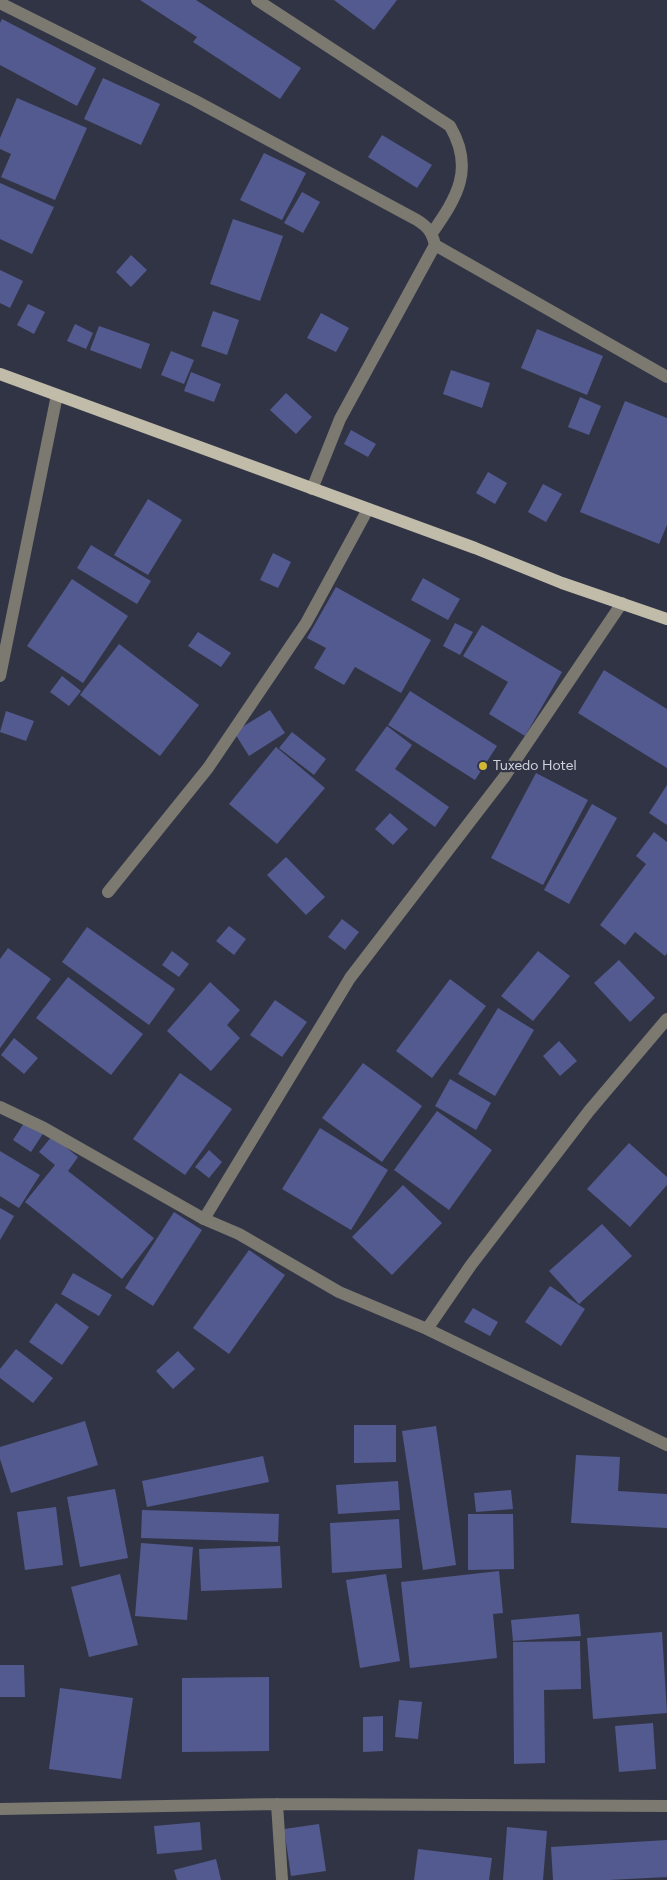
<!DOCTYPE html>
<style>
body{margin:0}
canvas{display:block;background:#313445}
</style>
<canvas width="667" height="1880"></canvas>
<script>
const ctx = document.querySelector('canvas').getContext('2d');
ctx.lineJoin = 'round';
function paint(path, color) { ctx.fillStyle = color; ctx.fill(path, 'evenodd'); }
function trace(path, color, width, dash) { ctx.strokeStyle = color; ctx.lineWidth = width; ctx.lineCap = dash ? 'butt' : 'round'; ctx.setLineDash(dash || []); ctx.stroke(path); }
function label(font, color, halo, rows, align = 'center') {
  ctx.font = font + ' Figtree,sans-serif'; ctx.lineWidth = 4.5; ctx.setLineDash([]); ctx.textBaseline = 'middle'; ctx.strokeStyle = halo; ctx.fillStyle = color; for (const [text, x, y, turn = 0] of rows) {
    ctx.save(); ctx.translate(x, y); ctx.rotate((+turn || 0) * Math.PI / 180); ctx.textAlign = isNaN(turn) ? turn : align; if (halo) ctx.strokeText(text, 0, 0); ctx.fillText(text, 0, 0); ctx.restore();
  }
}
const building = new Path2D(`
 M140 0H196L301 68 280 99 193 42 197 37Z
 M334 0H397L374 30Z
 M2 19 96 68 77 106 0 65V23Z
 M103 78 160 104 141 145 84 119Z
 M17 98 87 128 55 200 1 177 11 154 0 149V138Z
 M382 135 432 165 417 188 368 157Z
 M264 153 306 173 282 220 240 200Z
 M0 183 54 207 32 254 0 239Z
 M302 192 320 202 303 233 284 223Z
 M233 219 283 236 260 301 210 284Z
 M131 255 147 270 131 287 116 272Z
 M0 270 23 281 10 308 0 303Z
 M28 304 45 312 34 334 17 325Z
 M213 311 239 320 227 355 201 346Z
 M321 313 349 328 336 352 307 338Z
 M75 324 93 333 86 349 67 341Z
 M99 326 150 344 141 369 90 350Z
 M537 329 603 356 587 395 521 368Z
 M171 351 194 360 184 384 161 375Z
 M451 370 490 383 482 408 443 394Z
 M191 372 221 384 214 402 184 391Z
 M286 393 312 417 296 434 270 410Z
 M580 397 601 406 589 435 568 427Z
 M625 401 667 418V525L659 544 580 512Z
 M351 430 376 444 368 457 344 444Z
 M488 472 507 483 495 504 476 493Z
 M543 484 562 494 546 522 528 512Z
 M148 499 182 520 148 575 114 555Z
 M91 545 151 581 137 604 77 568Z
 M273 553 291 562 278 588 260 580Z
 M423 578 460 599 448 620 411 600Z
 M72 579 128 616 83 683 27 646Z
 M336 587 431 640 401 693 355 667 344 685 314 668 326 648 307 638Z
 M455 623 473 632 460 655 443 646Z
 M482 625 562 672 525 736 489 714 508 682 463 656Z
 M198 632 231 653 221 667 188 646Z
 M119 644 199 705 160 756 80 695Z
 M604 670 667 709V768L578 713Z
 M62 676 81 691 69 706 50 692Z
 M410 691 497 746 475 780 388 725Z
 M270 710 285 733 249 756 234 732Z
 M6 711 34 721 26 741 0 732Z
 M387 726 412 745 395 769 449 807 435 827 355 770Z
 M292 732 326 759 314 775 279 748Z
 M276 747 325 788 277 844 229 804Z
 M536 773 588 800 543 885 491 858Z
 M667 785V825L649 813Z
 M592 804 617 818 569 904 544 890Z
 M390 813 408 829 393 845 375 829Z
 M654 832 667 842V953L665 956 635 932 625 945 600 925 646 864 636 856Z
 M286 857 325 897 306 915 267 875Z
 M342 919 359 932 345 950 328 937Z
 M229 926 246 939 234 955 216 941Z
 M87 927 175 989 149 1025 62 962Z
 M8 948 51 979 0 1048V959Z
 M172 951 189 964 179 977 162 965Z
 M538 951 570 976 533 1021 501 996Z
 M619 960 655 998 630 1022 594 983Z
 M68 977 143 1034 111 1075 36 1018Z
 M450 979 486 1006 432 1078 396 1051Z
 M210 982 240 1010 227 1025 240 1038 211 1071 167 1031Z
 M275 1000 307 1022 282 1057 250 1035Z
 M498 1008 534 1030 495 1096 458 1074Z
 M14 1038 38 1058 24 1074 1 1055Z
 M559 1041 577 1061 560 1076 543 1056Z
 M363 1063 422 1106 382 1162 322 1118Z
 M180 1073 232 1109 185 1175 133 1139Z
 M450 1079 491 1103 476 1130 435 1106Z
 M437 1111 492 1150 449 1210 394 1170Z
 M26 1120 44 1132 31 1152 13 1140Z
 M320 1128 388 1170 351 1230 282 1189Z
 M52 1136 78 1157 68 1171 154 1238 122 1279 25 1202 55 1165 39 1152Z
 M629 1143 667 1177V1185L630 1227 587 1189Z
 M209 1150 222 1162 209 1178 195 1167Z
 M0 1151 40 1175 19 1208 0 1196Z
 M403 1185 442 1223 392 1275 352 1237Z
 M0 1208 14 1216 0 1240Z
 M174 1212 202 1230 153 1306 125 1288Z
 M602 1224 632 1256 579 1304 549 1271Z
 M249 1250 285 1275 229 1354 193 1328Z
 M73 1273 112 1295 99 1316 61 1294Z
 M550 1286 585 1309 561 1346 525 1322Z
 M56 1303 89 1327 62 1365 29 1342Z
 M473 1308 498 1322 490 1336 464 1322Z
 M16 1349 53 1378 33 1403 0 1378V1369Z
 M178 1351 195 1369 173 1389 156 1371Z
 M85 1421 98 1465 11 1493 0 1459V1447Z
 M354 1425H396V1462L354 1463Z
 M436 1426 456 1565 423 1570 402 1431Z
 M576 1455 620 1457 618 1491 667 1494V1528L571 1523Z
 M263 1456 269 1482 147 1507 142 1481Z
 M398 1481 400 1510 338 1514 336 1485Z
 M115 1489 128 1558 80 1567 67 1497Z
 M511 1490 513 1509 476 1512 474 1493Z
 M56 1507 63 1565 25 1570 17 1512Z
 M142 1510 279 1514 278 1542 141 1538Z
 M468 1514H513L514 1569 468 1570Z
 M399 1519 402 1568 332 1573 330 1523Z
 M141 1543 193 1547 187 1620 135 1616Z
 M280 1546 282 1588 201 1591 199 1549Z
 M499 1571 503 1613 493 1614 497 1658 410 1668 401 1582Z
 M120 1574 138 1645 89 1657 71 1587Z
 M386 1574 400 1661 360 1668 346 1580Z
 M579 1614 581 1636 513 1641 511 1620Z
 M662 1632 667 1713 593 1719 587 1638Z
 M580 1641 581 1689 544 1690 545 1763 514 1764 513 1642Z
 M0 1665H24L25 1697H0Z
 M269 1677V1751L182 1752V1678Z
 M60 1688 133 1698 121 1779 49 1769Z
 M399 1700 422 1702 418 1739 395 1737Z
 M383 1716V1751L363 1752V1717Z
 M653 1723 656 1769 619 1772 615 1726Z
 M200 1822 202 1850 157 1854 154 1826Z
 M319 1824 326 1871 291 1876 284 1829Z
 M507 1827 547 1831 543 1880H503Z
 M667 1840V1877L609 1880H553L551 1847Z
 M418 1849 492 1858 489 1880H414Z
 M216 1859 221 1880H177L174 1870Z`);
const minor = new Path2D(`
 M257 0 450 126C475 169 457 197 432 233
 M0 3 194 100 417 220C428 227 432 232 435 245L340 419 312 489
 M435 245 667 377
 M0 676 57 395
 M108 892 208 768 306 623 368 509
 M0 1107 44 1128 204 1219 239 1234 339 1292 427 1329 667 1445
 M204 1219 350 978 505 776 622 603
 M427 1329 471 1265 589 1111 667 1019
 M277 1804 282 1880
 M0 1809 277 1804 667 1806`);
const major = new Path2D(`
 M0 374 475 548 562 583 667 619`);
const markers = [
 [483,766,5,"#d4b635"]
];
const poiNames = [
 ["Tuxedo Hotel",493,766]
];
paint(building, '#535a8f');
trace(minor, '#7b7970', 12);
trace(major, '#c1bcaa', 12);
for (const [x, y, r, color] of markers) { const dot = new Path2D(); dot.arc(x, y, r, 0, 2 * Math.PI); ctx.fillStyle = color; ctx.fill(dot); trace(dot, '#313445', 2); }
label('14px', '#d0d3dd', '#313445', poiNames, 'left');
</script>
